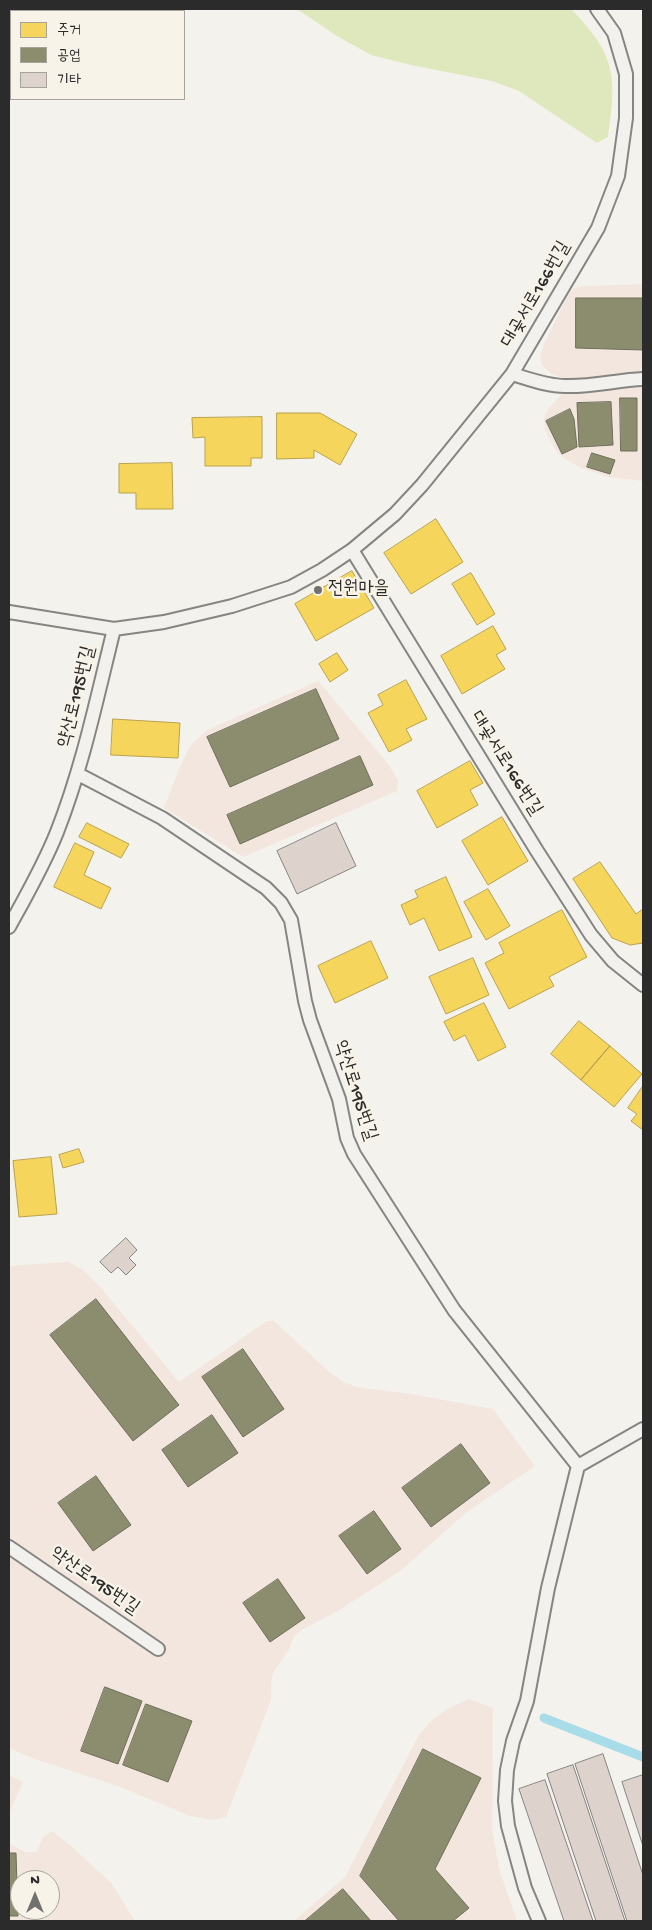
<!DOCTYPE html>
<meta charset="utf-8">
<style>
body{margin:0}
#map{position:relative;width:652px;height:1930px;overflow:hidden;background:#f4f2ec;font-family:"Gochi Hand","Poor Story",sans-serif}
canvas{display:block}
.frame{position:absolute;inset:0;border:10px solid #2b2b2b;pointer-events:none}
.legend{position:absolute;left:10px;top:10px;width:175px;height:90px;box-sizing:border-box;background:#f7f3e8;border:1px solid #a5a39c;margin:0;padding:6px 9px;list-style:none;font-size:15px;color:#2b2b2b}
.legend li{display:flex;align-items:center;gap:10px;height:25px}
.legend b{width:25px;border:1px solid #a5a39c}
.north{position:absolute;left:10px;top:1870px;width:50px;height:50px;box-sizing:border-box;background:#f7f3e8;border:1px solid #a5a39c;border-radius:50%;rotate:0deg;font-size:14px;font-weight:700;line-height:20px;text-align:center;color:#2b2b2b}
.north::after{content:'';display:block;margin:auto;width:18px;height:22px;background:#71716f;clip-path:polygon(50% 0,100% 100%,50% 72%,0 100%)}
</style>
<div id="map">
<canvas width="652" height="1930"></canvas>
<div class="frame"></div>
<ul class="legend">
<li><b style="height:14px;background:#f6d55c"></b>주거</li>
<li><b style="height:14px;background:#8c8c6e"></b>공업</li>
<li><b style="height:14px;background:#ded2cd"></b>기타</li>
</ul>
<div class="north">N</div>
</div>
<script>
const ctx = document.querySelector('canvas').getContext('2d');
ctx.lineJoin = 'round';
function paint(path, color) { ctx.fillStyle = color; ctx.fill(path, 'evenodd'); }
function trace(path, color, width, dash) { ctx.strokeStyle = color; ctx.lineWidth = width; ctx.lineCap = dash ? 'butt' : 'round'; ctx.setLineDash(dash || []); ctx.stroke(path); }
function label(font, color, halo, rows, align = 'center') {
  ctx.font = font + ' "Gochi Hand","Poor Story",sans-serif'; ctx.lineWidth = 5; ctx.setLineDash([]); ctx.textBaseline = 'middle'; ctx.strokeStyle = halo; ctx.fillStyle = color; for (const [text, x, y, turn = 0] of rows) {
    ctx.save(); ctx.translate(x, y); ctx.rotate((+turn || 0) * Math.PI / 180); ctx.textAlign = isNaN(turn) ? turn : align; if (halo) ctx.strokeText(text, 0, 0); ctx.fillText(text, 0, 0); ctx.restore();
  }
}
const built = new Path2D(`
 M643 284V372L602 377 571 379 559 377 549 372 542 365 540 357 544 344 568 295 574 288 588 286Z
 M643 385V481L609 477 581 468 562 457 554 448 545 430 544 418 549 408 563 393Z
 M318 681 388 764 398 780 397 791 243 857 164 808 179 769 190 746 207 730Z
 M68 1262 82 1269 102 1289 179 1382 267 1321H274L328 1371 342 1381 356 1387 411 1394 493 1409 535 1466 468 1511 400 1571 336 1612 301 1630 294 1637 289 1649 273 1673 271 1682V1700L226 1817 214 1820 190 1816 118 1786 32 1758 9 1748V1266Z
 M469 1699 493 1708 492 1829 499 1869 517 1921H294L345 1877 419 1735 432 1720 447 1709Z
 M9 1775 23 1782 9 1813Z
 M52 1831 71 1846 111 1883 135 1921H9V1844L25 1852H37L43 1837ZM20 1880H50V1910H20Z`);
const green = new Path2D(`
 M9 9H16L18 11H11V82L9 86Z
 M297 9H571C616 55 617 76 608 137L597 143 519 91 492 81 411 65 371 55 337 36Z`);
const homes = new Path2D(`
 M277 413H320L357 434 340 465 314 450V458L277 459Z
 M262 417V458H251V466H205V437L193 438 192 418Z
 M172 463 173 509H136V493H119V464Z
 M436 519 463 562 411 594 384 553Z
 M352 571 374 608 316 641 295 604Z
 M471 573 495 614 477 625 452 584Z
 M493 626 506 649 496 655 505 669 462 694 441 656Z
 M337 653 348 670 330 682 319 664Z
 M406 680 427 719 406 729 412 740 389 752 368 713 383 705 378 695Z
 M113 719 180 723 178 758 111 755Z
 M470 761 483 783 470 790 478 805 437 828 417 791Z
 M502 817 528 861 488 885 462 841Z
 M87 823 129 844 121 858 79 837Z
 M75 843 94 852 84 875 111 888 101 909 54 887Z
 M600 862 636 914 643 909V943L630 945 612 938 573 879Z
 M446 877 472 937 439 951 424 918 410 925 401 905 418 897 415 891Z
 M488 889 510 926 486 940 464 902Z
 M562 910 587 957 549 977 554 986 509 1009 485 963 504 953 499 943Z
 M371 941 388 978 335 1003 318 966Z
 M473 958 489 995 446 1014 429 977Z
 M484 1003 506 1047 478 1061 465 1035 454 1041 444 1022Z
 M579 1021 610 1046 581 1080 551 1054Z
 M610 1046 642 1074 614 1107 581 1080Z
 M643 1086V1130L631 1121 637 1114 628 1108Z
 M79 1149 84 1162 63 1168 59 1155Z
 M51 1157 57 1214 19 1217 13 1161Z`);
const industry = new Path2D(`
 M576 298H643V350L576 348Z
 M620 398H637V451H621Z
 M611 402 613 445 579 447 577 403Z
 M570 409 574 419 577 447 562 454 546 421Z
 M592 453 615 460 610 474 587 467Z
 M316 689 339 739 230 787 207 737Z
 M360 756 373 785 240 844 227 815Z
 M96 1299 179 1405 133 1441 50 1335Z
 M243 1349 284 1409 243 1437 202 1377Z
 M212 1415 238 1453 188 1487 162 1450Z
 M461 1444 490 1483 431 1527 402 1488Z
 M96 1476 131 1525 93 1551 58 1503Z
 M374 1511 401 1549 367 1574 339 1536Z
 M278 1579 305 1618 270 1642 243 1603Z
 M105 1687 142 1701 118 1764 81 1751Z
 M146 1704 192 1721 168 1782 123 1765Z
 M423 1749 481 1778 435 1869 469 1908 453 1921H399L360 1876Z
 M9 1853H16L18 1916H9Z
 M343 1889 371 1921H305Z`);
const stream = new Path2D(`
 M544 1718 643 1757`);
const building = new Path2D(`
 M336 823 356 866 297 894 277 851Z
 M126 1238 137 1250 129 1258 136 1265 126 1275 118 1267 111 1273 100 1262Z
 M603 1754 643 1875V1921H627L575 1764Z
 M573 1765 625 1921H596L547 1774Z
 M643 1775V1846L622 1782Z
 M545 1780 593 1921H564L519 1789Z`);
const service = new Path2D(`
 M512 374C529 379 547 386 565 386 592 387 617 380 643 379
 M352 550 537 851 591 935 613 961 643 985
 M9 612 114 629 164 622 232 606 291 587 322 570 352 550 395 514 422 485 512 374 598 228 618 176 626 118V74L614 33 597 9
 M78 774 162 818 266 888 281 903 291 920 305 1001 310 1020 339 1099 347 1138 354 1154 454 1310 578 1466
 M9 927C26 896 44 865 57 832 83 766 97 697 114 629
 M9 1547 158 1649
 M539 1921 525 1888 508 1826 505 1801 507 1770 513 1741 527 1701 548 1588 578 1466 643 1429`);
const markers = [
 [318,590,5,"#71716f"]
];
const streetNames = [
 ["대곶서로166번길",537,295,-60],
 ["약산로195번길",78,697,-76],
 ["대곶서로166번길",505,764,58],
 ["약산로195번길",354,1091,72],
 ["약산로195번길",94,1582,35]
];
const poiNames = [
 ["전원마을",328,590]
];
paint(built, '#f2e6de');
paint(green, '#dfe8bc');
paint(homes, '#f6d55c');
trace(homes, '#b9a24d', 1);
paint(industry, '#8c8c6e');
trace(industry, '#6f6f5a', 1);
trace(stream, '#a8dce9', 9);
paint(building, '#ded2cd');
trace(building, '#858582', 1);
trace(service, '#858582', 16);
trace(service, '#f2f1ed', 12);
for (const [x, y, r, color] of markers) { const dot = new Path2D(); dot.arc(x, y, r, 0, 2 * Math.PI); ctx.fillStyle = color; ctx.fill(dot); trace(dot, '#f7f3e8', 2); }
label('19px', '#2b2b2b', '#f7f3e8', streetNames);
label('19px', '#2b2b2b', '#f7f3e8', poiNames, 'left');
</script>
